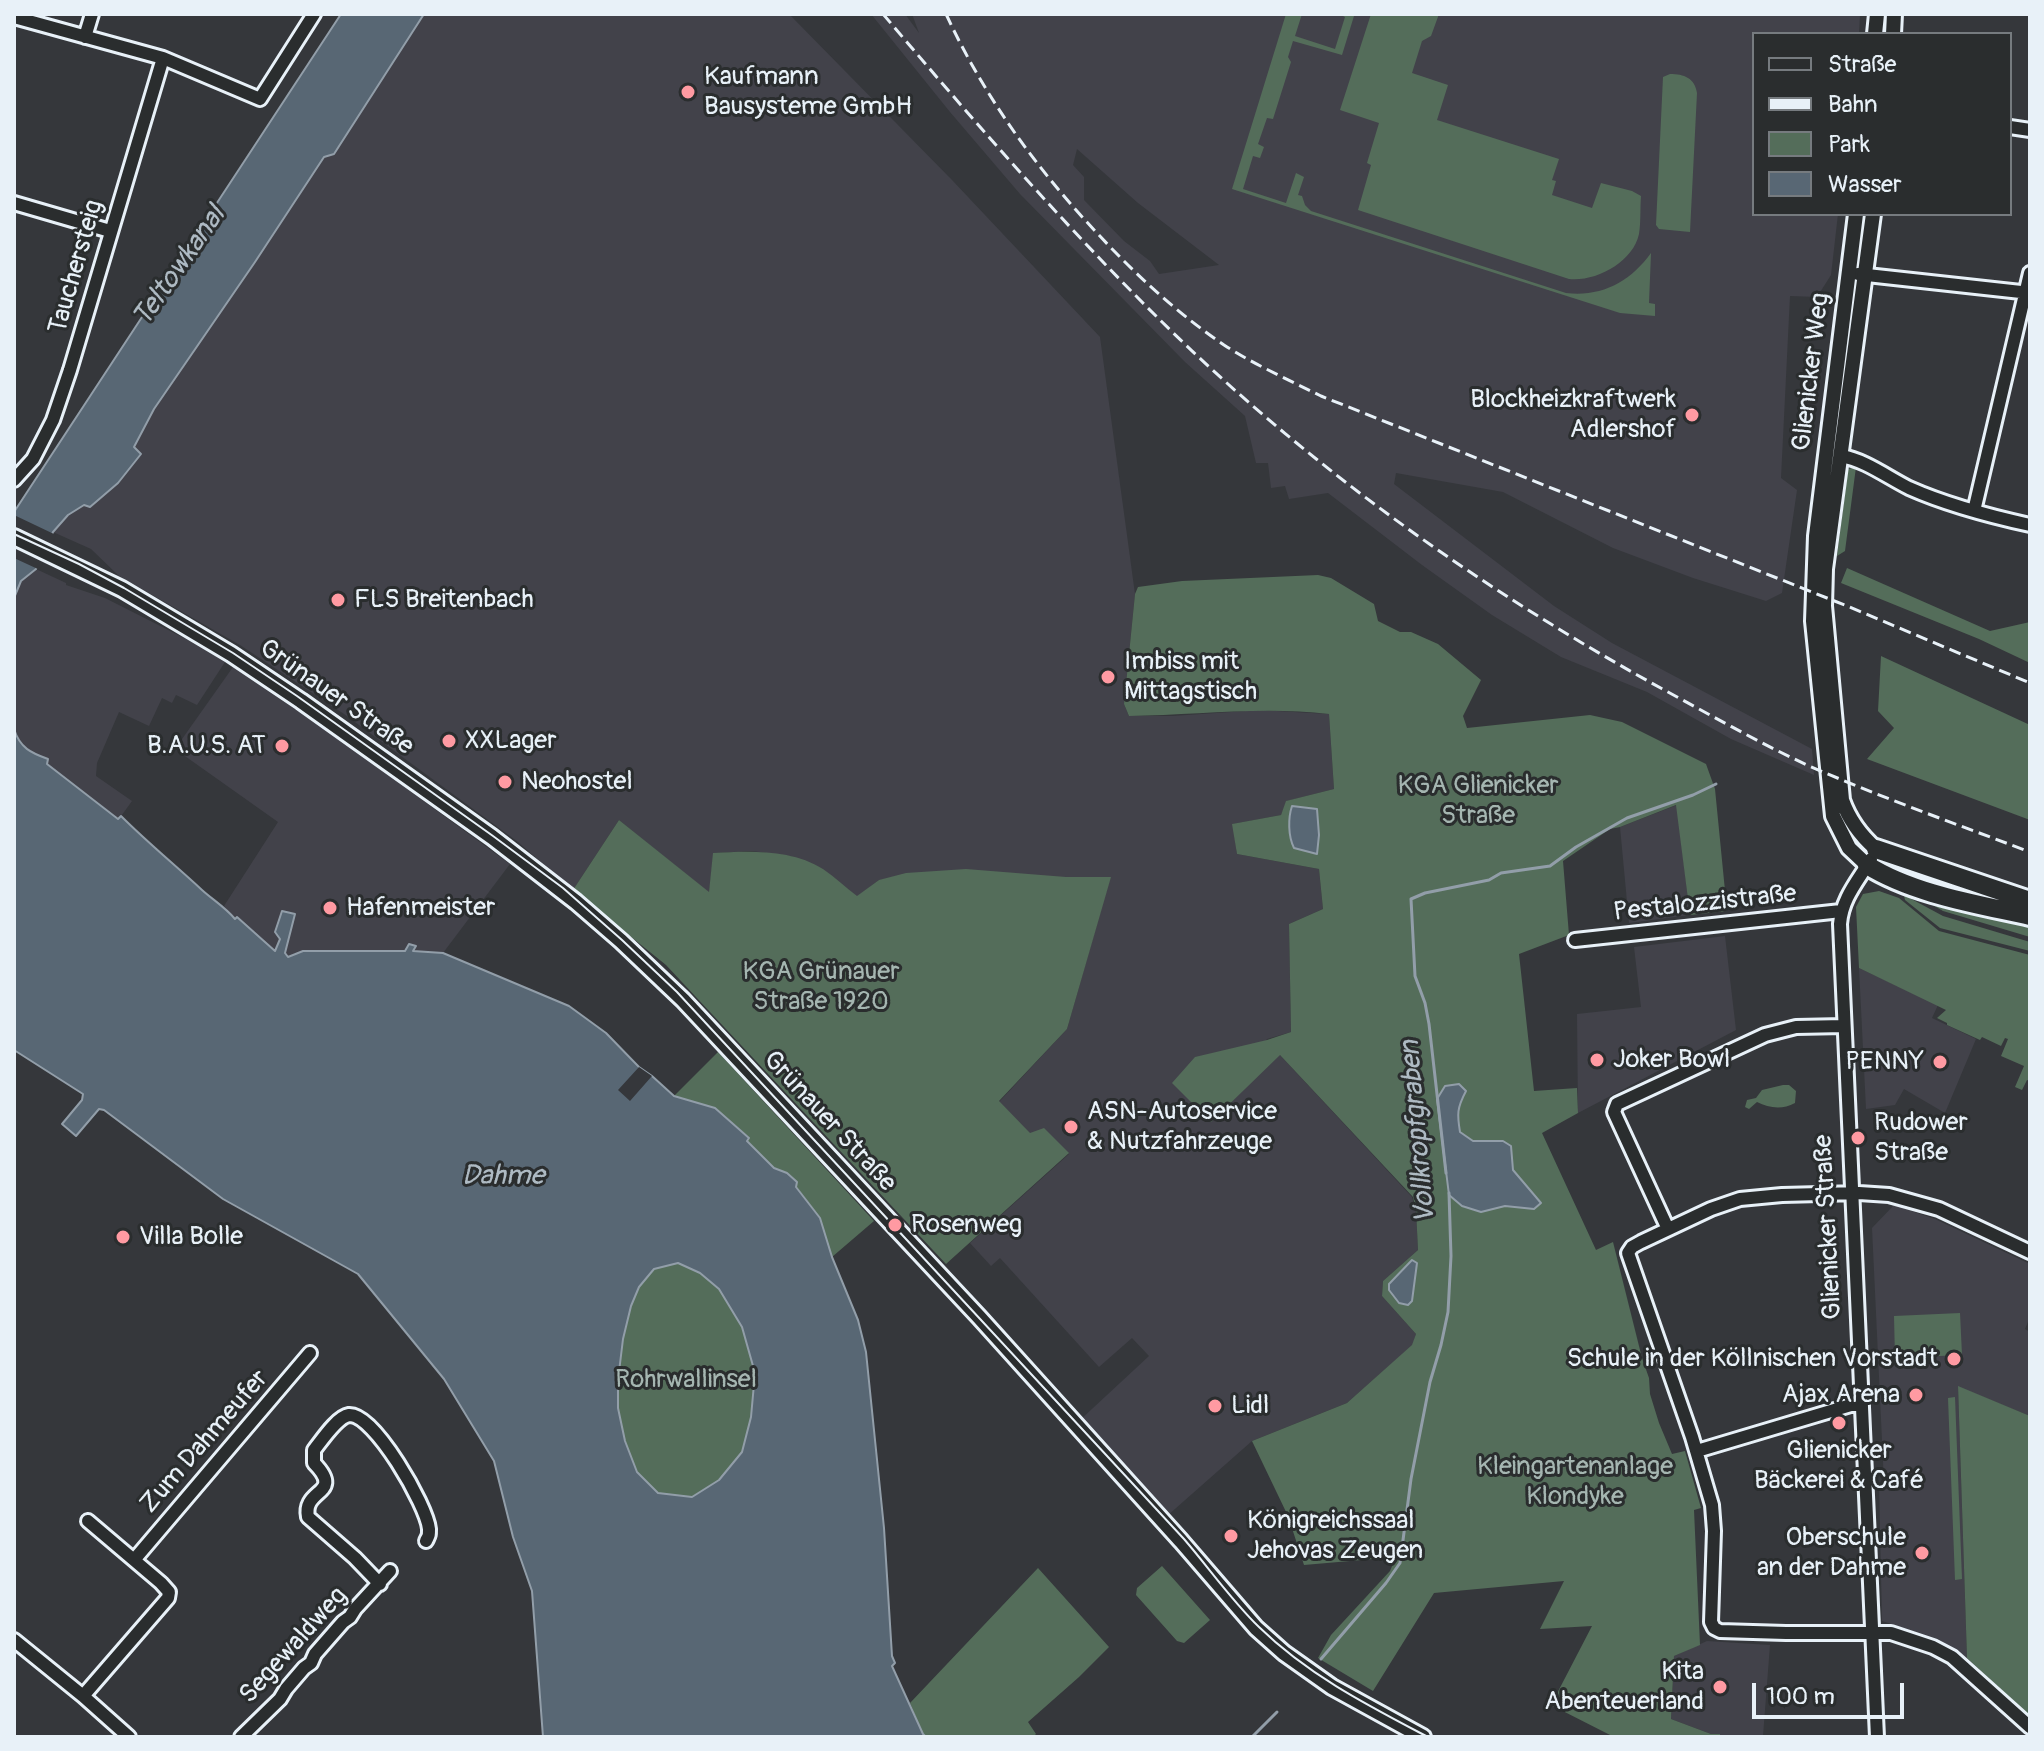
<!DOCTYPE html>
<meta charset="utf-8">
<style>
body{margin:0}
#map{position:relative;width:2044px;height:1751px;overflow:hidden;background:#35373b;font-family:Pangolin,sans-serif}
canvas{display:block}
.frame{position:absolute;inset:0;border:16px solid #e8f1f8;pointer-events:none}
.legend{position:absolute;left:1752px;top:32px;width:260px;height:184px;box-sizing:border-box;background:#2a2d2e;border:2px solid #767b7f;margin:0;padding:10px 14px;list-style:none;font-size:24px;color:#e8f1f8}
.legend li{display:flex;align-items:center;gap:16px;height:40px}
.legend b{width:40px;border:2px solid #767b7f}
.scale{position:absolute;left:1752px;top:1683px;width:152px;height:36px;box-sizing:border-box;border:4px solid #e8f1f8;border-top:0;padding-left:10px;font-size:24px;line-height:28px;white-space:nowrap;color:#e8f1f8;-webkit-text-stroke:6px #2a2d2e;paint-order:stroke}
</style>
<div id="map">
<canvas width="2044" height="1751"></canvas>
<div class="frame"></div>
<ul class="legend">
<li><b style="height:10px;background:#2a2d2e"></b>Straße</li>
<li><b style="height:10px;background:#e8f1f8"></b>Bahn</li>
<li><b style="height:22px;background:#546d5a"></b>Park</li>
<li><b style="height:22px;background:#586774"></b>Wasser</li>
</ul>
<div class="scale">100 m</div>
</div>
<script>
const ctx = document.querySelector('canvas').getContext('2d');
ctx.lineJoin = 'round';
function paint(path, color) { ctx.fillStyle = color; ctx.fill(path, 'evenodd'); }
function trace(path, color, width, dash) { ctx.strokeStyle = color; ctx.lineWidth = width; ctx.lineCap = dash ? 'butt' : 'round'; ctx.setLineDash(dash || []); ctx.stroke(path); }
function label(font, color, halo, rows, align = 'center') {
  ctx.font = font + ' Pangolin,sans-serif'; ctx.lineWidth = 6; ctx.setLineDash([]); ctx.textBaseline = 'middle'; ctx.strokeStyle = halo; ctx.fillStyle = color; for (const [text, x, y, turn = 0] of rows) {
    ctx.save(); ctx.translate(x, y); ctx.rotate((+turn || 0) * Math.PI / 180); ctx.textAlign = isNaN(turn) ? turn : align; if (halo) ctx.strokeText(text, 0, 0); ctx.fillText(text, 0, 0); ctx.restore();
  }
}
const built = new Path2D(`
 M424 14H789L952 180 1100 337 1135 594 1124 704 1129 716H1172L1260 710 1329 714 1334 789 1287 801 1281 815 1233 824 1237 854 1319 869 1323 909 1289 924 1291 1032 1267 1039 1211 1122 1279 1054 1412 1197 1416 1210 1418 1250 1383 1281 1382 1296 1416 1334 1413 1345 1347 1403 1252 1441 1167 1516 1079 1421 1149 1356 1132 1338 1099 1367 1000 1258 991 1266 970 1243 1069 1154 1030 1134 999 1102 1067 1029 1110 878 1066 877 879 880 857 897 821 868 789 856 752 851 714 853 709 893 619 820 573 890 518 842 344 714 240 645 119 576 91 549 53 532 68 515 84 505 90 507 111 490 140 455 133 447 154 409 255 262 324 157 334 154Z
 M871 14H905L919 33 912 14H1860L1859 34H1754V214H1838L1831 275 1817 297 1790 296 1781 478 1797 490 1782 593 1766 601 1693 578 1613 548 1503 492 1396 473 1394 484 1554 606 1612 643 1812 749 1814 775 1731 739 1647 692 1561 657 1492 615 1422 565 1328 493 1289 499 1285 486 1271 488 1268 463H1256L1245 416 1185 362 1020 194 950 112ZM1077 149 1138 203 1219 265 1159 274 1150 261 1124 241 1084 200V177L1073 165Z
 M36 569 66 583V585L105 598 188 640 225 662 197 705 176 695 172 703 162 698 149 726 119 712 97 763 96 776 132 801 119 819 18 741 14 729V598L21 581Z
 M233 667 333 735 510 864 443 953 368 951 295 953 288 957 284 954 295 914 282 911 280 938 275 951 238 918 236 920 224 906 278 822 175 749Z
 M1677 805 1690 915 1629 923 1620 827Z
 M1725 936 1736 1030 1578 1113 1577 1014 1641 1007 1634 947Z
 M1859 968 1938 1005 1932 1018 1976 1039 1945 1113 1904 1089 1895 1105 1866 1109Z
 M1894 1205 1935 1219 2030 1264V1317L2025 1329 2030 1332V1416L1958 1387 1967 1658 1938 1639 1882 1621 1879 1483H1884L1872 1228Z
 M1707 1641 1770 1645 1763 1736 1720 1737 1719 1734H1711L1671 1719 1674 1656Z`);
const green = new Path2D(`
 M1286 14H1302L1295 36 1335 49 1345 17 1339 14H1354V16L1342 55 1293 41 1288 57 1291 62 1273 119 1267 118 1258 144 1264 147 1260 158 1253 156 1243 189 1286 203 1296 173 1304 177 1298 195 1302 196 1305 205 1311 211 1566 293C1602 297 1630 282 1651 253L1649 303 1655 304V316L1620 313 1232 189Z
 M1371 14H1439L1431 36 1422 41 1412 73 1448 85 1437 120 1559 159 1552 180 1556 181 1552 195 1592 208 1601 183 1632 191 1641 196C1640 208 1641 222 1639 234 1633 262 1596 282 1569 279L1358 210 1371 165 1367 163 1379 123 1340 110Z
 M1670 74C1684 74 1695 78 1697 93L1690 232 1659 229 1656 225 1663 77Z
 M1856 467 1845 551 1837 556 1848 469Z
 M1847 568 1990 631 2030 622V663L1979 639 1841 583Z
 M1318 575 1331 578 1374 604 1378 621 1400 632H1411L1438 644 1481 680 1463 716 1467 728 1590 715 1622 722 1706 764 1715 789 1727 911 1690 915 1676 805 1620 827 1610 829 1563 861 1569 935 1519 954 1534 1091 1577 1088 1578 1113 1542 1133 1596 1250 1613 1242 1642 1358 1649 1378 1650 1394 1659 1423 1672 1454 1685 1451 1701 1508 1694 1510 1700 1645 1674 1656 1671 1719 1711 1734H1720V1737H1614L1551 1705 1592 1626 1540 1629 1564 1581 1434 1593 1373 1691 1318 1658 1331 1635 1390 1571 1396 1557 1304 1565 1288 1516 1252 1441 1347 1403 1412 1345 1416 1334 1382 1296 1383 1281 1418 1250 1416 1210 1413 1197 1280 1055 1211 1122 1172 1083 1195 1057 1267 1040 1291 1032 1289 924 1323 909 1319 869 1237 854 1232 824 1281 815 1286 801 1334 789 1329 714C1263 706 1195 715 1129 716L1124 704 1135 594 1138 587 1182 581Z
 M1881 656 2030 725V820L1867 759 1894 728 1878 711Z
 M619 820 709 892 713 853C749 851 791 849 823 869 835 877 846 888 857 896L879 880 906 873 966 869 1066 877H1111L1067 1029 999 1101 1030 1133 1044 1128 1069 1153 946 1264 666 965 573 890Z
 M1907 890 2030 925V937L1943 911Z
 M1879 891 1899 898 1939 931 2030 955V1081L2027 1080 2022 1090 2015 1087 2024 1066 2001 1056 2008 1039 2005 1038 2001 1046 1982 1037 1980 1040 1947 1025V1023L1937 1018 1946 1010 1859 968 1856 907 1863 894Z
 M1904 895 1943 916 2030 942V951L1940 928 1905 900Z
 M718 1052 874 1221 832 1257 820 1218 796 1186 797 1182 787 1173 774 1168 747 1140 749 1137 715 1108 674 1096Z
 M1783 1085H1789L1796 1091 1795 1103C1782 1110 1769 1108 1757 1102L1749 1109 1745 1107 1747 1100 1756 1098 1762 1090Z
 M678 1263 700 1273 719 1289 742 1327 755 1373 751 1417 742 1453 719 1480 692 1497 658 1493 637 1473 625 1441 618 1408V1380L623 1339 631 1306 639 1287 654 1269Z
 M1960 1313 1962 1355 1895 1358 1894 1316Z
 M1958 1386 2030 1416V1716L1967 1658Z
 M1955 1397 1962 1579 1955 1580 1948 1398Z
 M1162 1566 1210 1620 1184 1643 1177 1641 1136 1595 1137 1588Z
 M1038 1568 1109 1647 1079 1677 1028 1722 1036 1734 1033 1737H926L923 1734 910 1703Z`);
const water = new Path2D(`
 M341 14H424L334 154 324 157 255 262 154 409 134 447 141 454 118 483 90 507 84 505 68 515 53 532 36 569 21 581 14 598V512Z
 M14 729C20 748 31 753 48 759L47 764 118 819 121 816C147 842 175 865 202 890 213 900 225 907 235 919L237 917 275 951 280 939 275 932 282 911 295 914 285 953 288 957 303 951H405L409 944 416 946 413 951 443 953 569 1006 606 1033 639 1067 652 1076 674 1096 715 1108 749 1138 747 1141 774 1168 787 1173 797 1182 796 1187 820 1218 832 1257 858 1320 866 1352 884 1528 892 1656 895 1663 892 1666 923 1734 926 1737H543L532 1591 513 1537 494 1461 444 1379 358 1274 223 1199 104 1110 99 1109 76 1136 62 1124 82 1100 83 1094 14 1050ZM678 1263 700 1273 719 1289 742 1327 755 1373 751 1417 742 1452 719 1480 692 1497 658 1493 637 1472 625 1441 618 1408V1380L623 1339 631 1306 639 1287 654 1269Z
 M1292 806 1317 809 1319 835 1317 854 1294 848C1288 836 1288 818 1292 806Z
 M1459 1084 1466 1091C1457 1108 1457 1114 1460 1132L1473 1141H1503L1511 1146 1513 1170 1541 1203 1534 1209 1505 1206 1481 1212 1462 1206 1449 1195 1437 1099 1445 1086Z
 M1412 1260 1417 1263 1412 1301 1408 1305 1399 1303 1389 1290V1284Z`);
const pier = new Path2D(`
 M14 515 56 535 40 570 14 558Z
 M639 1067 652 1076 630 1101 618 1090Z`);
const stream = new Path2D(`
 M1446 1173 1429 1024 1425 1003 1415 976 1411 899 1425 893 1489 880 1501 873 1550 866 1576 847 1627 818 1693 795 1716 784
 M1321 1659 1386 1583 1400 1563 1411 1479 1430 1382 1441 1345 1448 1312 1451 1256 1449 1193
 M1252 1737 1277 1712`);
const minor = new Path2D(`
 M14 17 163 58 260 99 314 14
 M85 37 92 14
 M2010 127 2030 130
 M14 203 110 231
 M1858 274 2030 293
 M1841 456C1865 460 1887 477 1909 488 1947 505 1989 516 2030 525
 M14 480 33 459 53 420 70 370 163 58
 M1974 511 2030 273
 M1871 859C1858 881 1842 898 1840 924L1877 1737
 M1575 940 1841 911
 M1668 1229 1614 1112 1617 1104 1765 1035 1796 1027 1844 1026
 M2030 1252 1939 1209 1889 1195 1859 1193 1782 1195 1740 1199 1711 1209 1641 1242 1632 1247 1628 1253 1692 1437 1712 1505 1714 1531 1711 1622 1714 1628 1720 1631 1786 1633H1891L1933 1647 1952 1657 2030 1727
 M1697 1451 1851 1405H1862
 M134 1560 310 1353
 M380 1584 355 1558 308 1517C302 1488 345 1495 314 1463V1450C322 1440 337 1417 349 1415 374 1413 427 1506 429 1529 429 1536 429 1535 426 1541
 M14 1640 83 1696 129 1737
 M83 1696 168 1598 169 1592 161 1583 88 1521
 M241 1737 280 1699 286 1689 304 1668 311 1663 315 1654 343 1622 350 1617 355 1609 390 1571`);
const major = new Path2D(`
 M1875 34 1877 14
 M1893 34 1894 14
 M1856 214 1816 536 1813 621 1833 816 1849 848 1867 865
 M1873 214 1825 569 1824 606 1842 800C1849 820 1860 835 1876 849
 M14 537 122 589 231 654 301 701 492 837 576 902 621 941 683 1000 979 1317 1181 1541 1256 1628 1284 1653 1332 1687 1423 1737`);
const highway = new Path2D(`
 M1876 849 2030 901
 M1867 865C1913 894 1977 904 2030 916`);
const tram = new Path2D(`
 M14 534 79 564 124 588 233 653 297 696 493 836 563 888 622 940 677 992 1184 1539C1209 1568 1232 1601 1259 1627 1308 1675 1369 1706 1428 1737`);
const rail = new Path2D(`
 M883 14C972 119 1062 223 1160 320 1313 471 1490 596 1679 698 1721 721 1764 745 1807 765 1880 797 1956 824 2030 852
 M946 14C984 96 1035 167 1097 233 1136 275 1177 313 1224 345 1255 365 1289 380 1321 396L1847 606 2030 683`);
const markers = [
 [688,92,8,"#ff9aa2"],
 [1692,415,8,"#ff9aa2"],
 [338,600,8,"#ff9aa2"],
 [1108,677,8,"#ff9aa2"],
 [449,741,8,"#ff9aa2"],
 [282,746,8,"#ff9aa2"],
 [505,782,8,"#ff9aa2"],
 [330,908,8,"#ff9aa2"],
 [1597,1060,8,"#ff9aa2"],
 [1940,1062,8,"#ff9aa2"],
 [1071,1127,8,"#ff9aa2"],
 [1858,1138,8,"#ff9aa2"],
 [895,1225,8,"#ff9aa2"],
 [123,1237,8,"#ff9aa2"],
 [1954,1359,8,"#ff9aa2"],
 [1916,1395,8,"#ff9aa2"],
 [1215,1406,8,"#ff9aa2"],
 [1839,1423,8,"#ff9aa2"],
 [1231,1536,8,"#ff9aa2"],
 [1922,1553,8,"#ff9aa2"],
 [1720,1687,8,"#ff9aa2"]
];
const poiNames = [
 ["Kaufmann",704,77],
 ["Bausysteme GmbH",704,107],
 ["Blockheizkraftwerk",1676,400,"right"],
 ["Adlershof",1676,430,"right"],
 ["FLS Breitenbach",354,600],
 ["Imbiss mit",1124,662],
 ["Mittagstisch",1124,692],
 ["XXLager",465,741],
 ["B.A.U.S. AT",266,746,"right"],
 ["Neohostel",521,782],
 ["Hafenmeister",346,908],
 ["Joker Bowl",1613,1060],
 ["PENNY",1924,1062,"right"],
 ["ASN-Autoservice",1087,1112],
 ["& Nutzfahrzeuge",1087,1142],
 ["Rudower",1874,1123],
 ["Straße",1874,1153],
 ["Rosenweg",911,1225],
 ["Villa Bolle",139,1237],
 ["Schule in der Köllnischen Vorstadt",1938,1359,"right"],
 ["Ajax Arena",1900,1395,"right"],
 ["Lidl",1231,1406],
 ["Glienicker",1839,1451,"center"],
 ["Bäckerei & Café",1839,1481,"center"],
 ["Königreichssaal",1247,1521],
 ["Jehovas Zeugen",1247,1551],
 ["Oberschule",1906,1538,"right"],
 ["an der Dahme",1906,1568,"right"],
 ["Kita",1704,1672,"right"],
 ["Abenteuerland",1704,1702,"right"]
];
const streetNames = [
 ["Tauchersteig",77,267,-74],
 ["Glienicker Weg",1812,372,-83],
 ["Grünauer Straße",336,698,35],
 ["Pestalozzistraße",1705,904,-6],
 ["Grünauer Straße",829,1122,47],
 ["Glienicker Straße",1829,1227,-93],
 ["Zum Dahmeufer",205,1442,-49],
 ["Segewaldweg",294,1646,-48]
];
const parkNames = [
 ["KGA Glienicker",1478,786],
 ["Straße",1478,816],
 ["KGA Grünauer",821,972],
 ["Straße 1920",821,1002],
 ["Rohrwallinsel",686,1380],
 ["Kleingartenanlage",1575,1467],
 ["Klondyke",1575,1497]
];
const waterNames = [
 ["Teltowkanal",180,267,-55],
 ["Vollkropfgraben",1419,1132,-95],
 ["Dahme",503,1177]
];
paint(built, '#42424a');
paint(green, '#546d5a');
paint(water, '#586774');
trace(water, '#929ea9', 2);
paint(pier, '#35373b');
trace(stream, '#929ea9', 3);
trace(minor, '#e8f1f8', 18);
trace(major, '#e8f1f8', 20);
trace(highway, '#e8f1f8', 24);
trace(minor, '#2a2d2e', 12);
trace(major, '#2a2d2e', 14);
trace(highway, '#2a2d2e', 18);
trace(tram, '#e8f1f8', 2);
trace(rail, '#e8f1f8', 3, [12, 6]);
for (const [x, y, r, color] of markers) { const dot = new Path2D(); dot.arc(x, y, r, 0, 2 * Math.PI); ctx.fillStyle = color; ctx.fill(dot); trace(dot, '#2a2d2e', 3); }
label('26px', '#e8f1f8', '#2a2d2e', poiNames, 'left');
label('26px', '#e8f1f8', '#2a2d2e', streetNames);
label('26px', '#a5b6b1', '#2a2d2e', parkNames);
label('italic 28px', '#aebac3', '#2a2d2e', waterNames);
</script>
